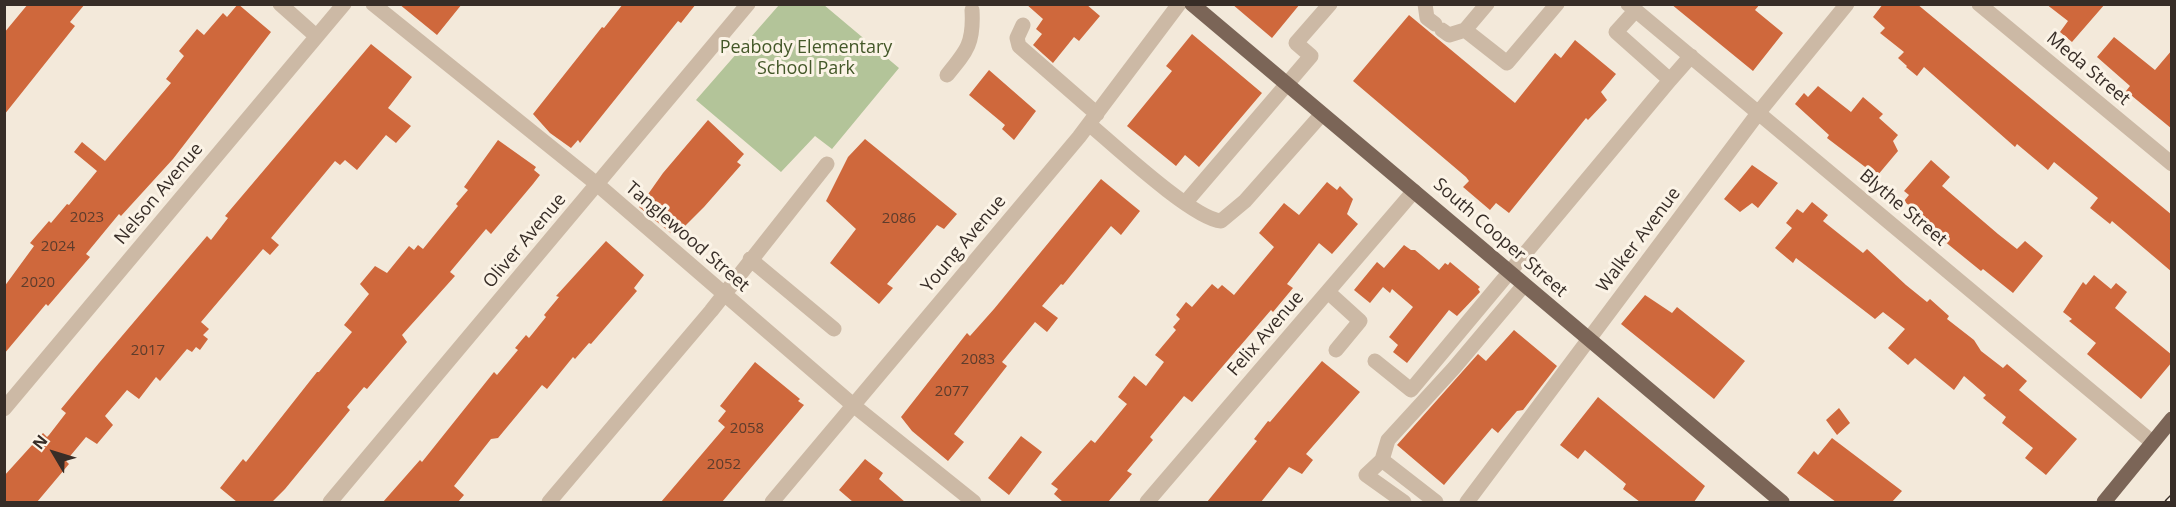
<!DOCTYPE html>
<style>
body{margin:0}
#map{position:relative;width:2176px;height:507px;overflow:hidden;background:#f3e9da;font-family:"Open Sans",sans-serif}
canvas{display:block}
.frame{position:absolute;inset:0;border:6px solid #372d27;pointer-events:none}
.north{position:absolute;left:24px;top:423px;width:60px;height:60px;-webkit-text-stroke:4px #fbf3e6;paint-order:stroke;rotate:308deg;font-size:16px;font-weight:700;line-height:24px;text-align:center;color:#372d27}
.north::after{content:'';display:block;margin:auto;width:21px;height:27px;background:#372d27;clip-path:polygon(50% 0,100% 100%,50% 72%,0 100%)}
</style>
<div id="map">
<canvas width="2176" height="507"></canvas>
<div class="frame"></div>
<div class="north">N</div>
</div>
<script>
const ctx = document.querySelector('canvas').getContext('2d');
ctx.lineJoin = 'round';
function paint(path, color) { ctx.fillStyle = color; ctx.fill(path, 'evenodd'); }
function trace(path, color, width, dash) { ctx.strokeStyle = color; ctx.lineWidth = width; ctx.lineCap = dash ? 'butt' : 'round'; ctx.setLineDash(dash || []); ctx.stroke(path); }
function label(font, color, halo, rows, align = 'center') {
  ctx.font = font + ' "Open Sans",sans-serif'; ctx.lineWidth = 6; ctx.setLineDash([]); ctx.textBaseline = 'middle'; ctx.strokeStyle = halo; ctx.fillStyle = color; for (const [text, x, y, turn = 0] of rows) {
    ctx.save(); ctx.translate(x, y); ctx.rotate((+turn || 0) * Math.PI / 180); ctx.textAlign = isNaN(turn) ? turn : align; if (halo) ctx.strokeText(text, 0, 0); ctx.fillText(text, 0, 0); ctx.restore();
  }
}
const green = new Path2D(`
 M779 5H824L899 68 832 149 815 136 781 172 696 100Z`);
const building = new Path2D(`
 M28 4H85L70 22 75 26 4 115V33Z
 M238 4 271 32 173 159 121 216 119 214 86 254 90 257 48 306 46 304 4 354V287L34 246 30 243 49 221 51 223 67 204 69 205 97 171 74 152 82 142 105 161 171 83 166 79 184 56 179 51 197 29 204 35 223 13 227 17Z
 M399 4H462L437 35Z
 M623 4H696L681 23 678 21 580 143 578 140 571 148 550 133 533 114 602 27 604 28Z
 M1026 4H1086L1100 16 1079 41 1074 37 1053 63 1033 45 1042 34 1036 29 1043 19Z
 M1232 4H1300L1272 38Z
 M1671 4H1760L1755 10 1783 33 1753 71Z
 M1883 4H1917L2172 215V272L2112 221 2110 224 2090 208 2098 198 2054 162 2048 170 2017 144 2015 147 1924 67 1917 76 1906 67 1907 66 1898 58 1904 52 1880 33 1885 28 1873 17Z
 M2046 4H2105L2072 42 2060 32 2068 21Z
 M1409 15 1515 103 1555 53 1561 58 1575 40 1616 74 1601 92 1607 100 1588 120 1586 118 1509 213 1496 203 1490 210 1463 187 1469 181 1466 177 1353 81Z
 M1192 34 1262 93 1199 167 1185 155 1176 166 1127 126 1172 71 1166 66Z
 M2114 37 2155 70 2172 50V129L2126 91 2130 86 2097 57Z
 M371 44 412 77 388 108 411 126 396 143 386 135 357 170 345 160 340 165 335 161 271 238 279 245 270 255 263 249 201 322 209 329 203 335 208 339 200 350 196 347 192 352 187 349 160 381 156 377 139 399 127 390 105 416 113 425 97 444 86 437 66 461 69 464 37 502H4V476L43 433 47 437 49 435 66 413 61 409 99 363 207 236 211 240 228 218 225 216Z
 M989 70 1036 111 1014 140 1002 129 1005 125 969 95Z
 M1818 86 1851 112 1863 97 1883 114 1879 118 1898 135 1893 141 1898 151 1877 176 1827 138 1829 135 1795 104 1804 93 1808 97Z
 M708 120 744 154 737 162 741 165 704 207 685 226 683 224 673 235 639 207 663 173Z
 M865 139 957 214 944 229 937 225 887 284 893 288 879 304 830 263 856 229 826 201 848 157Z
 M498 140 536 167 534 170 540 175 533 184 491 234 486 229 450 272 455 276 402 335 407 342 367 389 364 387 347 407 350 410 285 489 272 502H237L220 488 243 459 246 462 317 372H319L352 332 344 325 369 294 360 284 375 266 387 273 409 246 414 250 418 245 423 249 458 206 456 204 468 190 464 187Z
 M1931 160 1950 177 1942 186 1998 234 2017 249 2025 241 2043 256 2013 293 1983 269 1981 271 1933 232 1935 229 1904 201 1909 195 1904 191Z
 M1752 165 1778 183 1758 208 1752 203 1740 212 1724 199Z
 M1101 179 1140 211 1121 235 1111 226 1063 285 1061 284 1042 306 1058 318 1047 332 1035 322 1002 362 1007 366 954 434 964 442 948 461 912 431 901 417 967 333 970 336 994 309Z
 M1327 182 1337 190 1340 186 1353 199 1347 214 1358 224 1340 245 1332 254 1319 243 1287 284 1293 288 1273 312 1271 310 1192 402 1184 396 1150 437 1153 440 1127 471 1132 474 1108 502H1063L1054 494 1058 489 1051 484 1091 440 1095 443 1127 404 1118 397 1134 376 1146 386 1164 362 1155 355 1176 330 1173 327 1180 319 1176 315 1186 302 1192 307 1212 284 1218 289 1222 285 1234 295 1274 247 1259 233 1284 203 1299 215Z
 M1812 202 1828 215 1823 221 1863 253 1867 249 1906 285 1927 302 1930 299 1949 316 1947 319 1974 340 1981 351 2003 368 2007 364 2027 381 2019 390 2077 439 2046 475 2025 458 2033 448 2002 423 2006 417 1983 398 1986 395 1964 376 1954 390 1915 358 1908 365 1888 348 1905 329 1883 312 1875 319 1796 258 1793 263 1775 248 1792 228 1786 223 1797 209 1803 213Z
 M606 241 644 275 634 288 637 291 591 344 589 343 575 359 573 357 547 389 542 385 498 438 491 439 454 486 464 495 458 502H383L420 460 422 462 494 372 497 375 518 350 515 348 526 335 529 338 546 317 544 315 559 297 556 296Z
 M1404 245 1411 250H1415L1439 270 1445 263 1448 265 1450 262 1480 287 1478 289 1480 292 1457 316 1449 310 1407 363 1393 352 1398 345 1389 337 1413 307 1392 289 1390 293 1383 287 1370 303 1354 290 1377 262 1384 268Z
 M2094 275 2111 289 2116 283 2127 292 2115 308 2172 355V362L2141 399 2087 354 2096 343 2069 321 2072 319 2063 312 2083 282 2086 285Z
 M1645 295 1672 313 1677 307 1745 361 1714 399 1621 324Z
 M1514 330 1557 366 1523 410 1517 411 1498 433 1492 428 1444 485 1397 445 1478 354 1486 361Z
 M1322 361 1360 392 1306 454 1313 460 1302 474 1289 467 1261 502H1207L1257 441 1254 439 1268 421 1270 422Z
 M755 362 800 399 798 401 804 405 722 502H661L725 427 718 421 726 411 720 406Z
 M1598 397 1705 486 1694 502H1640L1623 489 1626 484 1585 450 1578 459 1560 445Z
 M1839 408 1850 423 1837 435 1826 420Z
 M1021 436 1042 452 1009 495 988 478Z
 M1832 438 1902 491 1892 502H1836L1797 473 1814 451 1818 455Z
 M865 459 883 473 879 479 905 502H853L839 490Z`);
const minor = new Path2D(`
 M280 4 316 36
 M373 4 598 185 853 405 974 502
 M1425 4 1427 18 1435 24
 M1487 4 1465 30 1507 63 1557 4
 M1628 4 2152 442
 M1979 4 2172 164
 M1023 25 1017 38 1019 46 1097 114
 M1442 30 1449 35 1465 30
 M947 75C967 51 974 43 972 10
 M1670 80 1691 56
 M1089 124C1114 145 1193 219 1221 221L1245 201 1322 114
 M1185 203 1311 56 1296 43 1330 4
 M750 259 834 329
 M1328 292 1360 321 1336 350
 M1375 361 1411 390 1670 80 1616 32 1635 11
 M4 409 344 4
 M1382 460 1388 440 1454 368 1524 285
 M330 502 748 4
 M549 502 711 311 827 164
 M772 502 1079 137 1179 4
 M1147 502 1414 191
 M1404 502 1366 475 1382 460 1436 502
 M1467 502 1759 112 1847 4`);
const major = new Path2D(`
 M1192 4 1782 502
 M2104 502 2172 419`);
const rail = new Path2D(`
 M2168 502 2172 498`);
const numberNames = [
 ["2023",87,218],
 ["2086",899,219],
 ["2024",58,247],
 ["2020",38,283],
 ["2017",148,351],
 ["2083",978,360],
 ["2077",952,392],
 ["2058",747,429],
 ["2052",724,465]
];
const parkNames = [
 ["Peabody Elementary",806,48],
 ["School Park",806,69]
];
const streetNames = [
 ["Meda Street",2088,69,40],
 ["Nelson Avenue",159,194,-50],
 ["Blythe Street",1903,208,40],
 ["Tanglewood Street",687,237,41],
 ["South Cooper Street",1500,238,41],
 ["Walker Avenue",1639,240,-53],
 ["Oliver Avenue",525,241,-50],
 ["Young Avenue",964,244,-50],
 ["Felix Avenue",1266,334,-49]
];
paint(green, '#b3c499');
paint(building, '#cf683c');
trace(minor, '#ccb9a5', 15);
trace(major, '#7b6557', 15);
trace(rail, '#372d27', 7);
trace(rail, '#fbf3e6', 4.5, [14]);
label('15px', '#5d3c2c', null, numberNames);
label('18px', '#445829', '#fbf3e6', parkNames);
label('18px', '#372d27', '#fbf3e6', streetNames);
</script>
